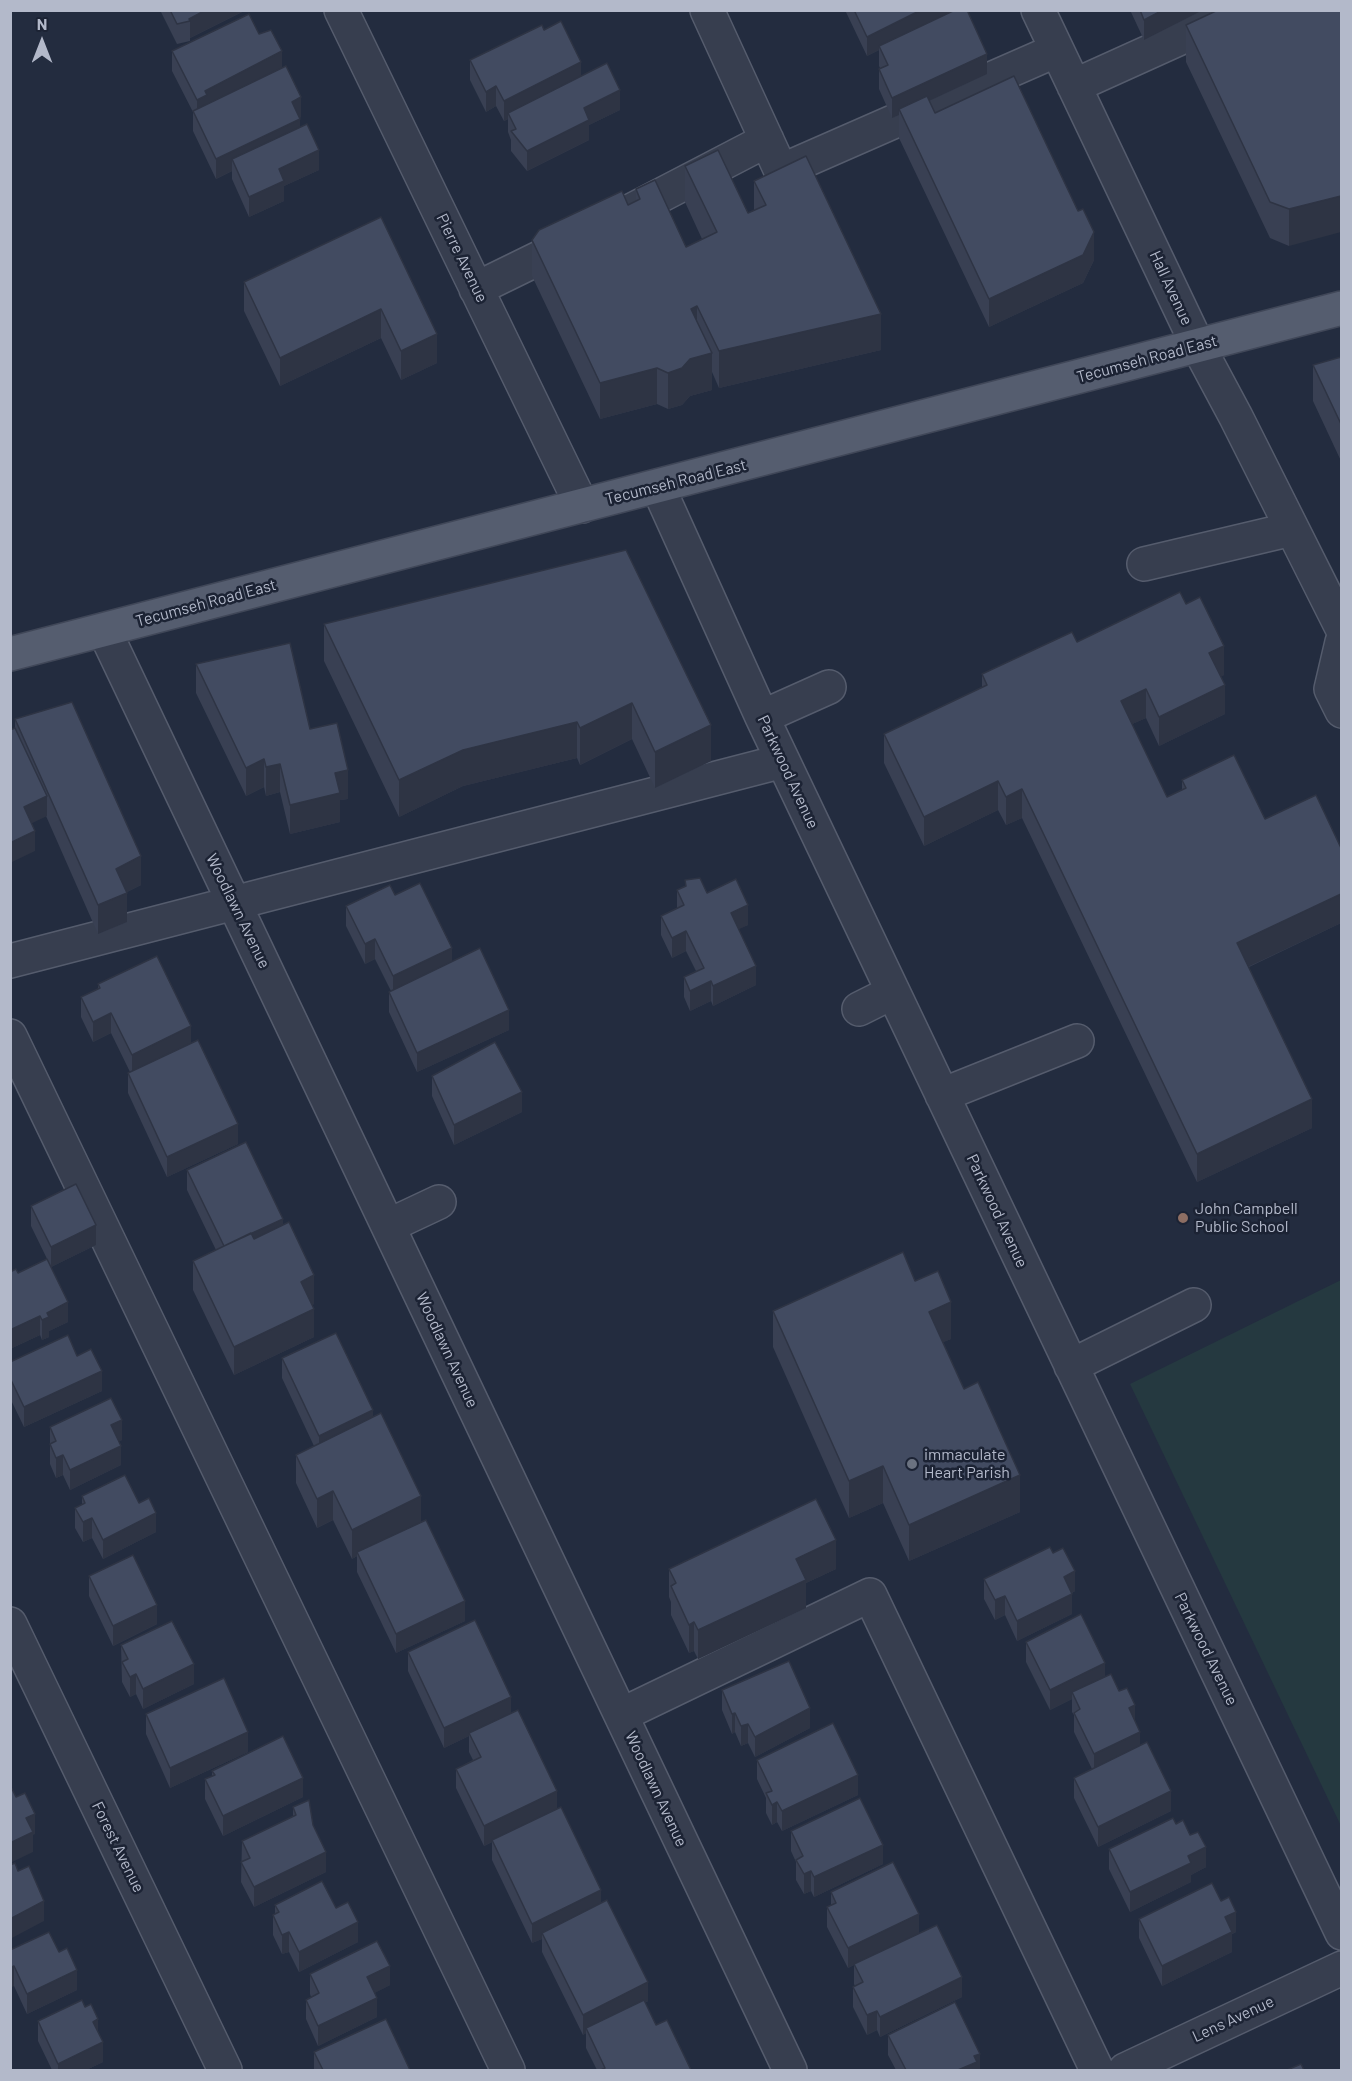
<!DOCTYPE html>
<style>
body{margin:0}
#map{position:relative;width:1352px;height:2081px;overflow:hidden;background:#232c3f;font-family:Barlow,sans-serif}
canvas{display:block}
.frame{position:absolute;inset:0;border:12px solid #b3b9ca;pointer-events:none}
.north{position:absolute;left:12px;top:12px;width:60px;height:60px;-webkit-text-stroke:4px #1c2334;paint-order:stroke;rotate:0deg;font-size:16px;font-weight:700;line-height:24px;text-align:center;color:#b3b9ca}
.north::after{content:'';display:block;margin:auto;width:21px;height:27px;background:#b3b9ca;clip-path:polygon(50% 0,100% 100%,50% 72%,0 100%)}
</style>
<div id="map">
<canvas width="1352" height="2081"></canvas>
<div class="frame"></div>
<div class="north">N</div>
</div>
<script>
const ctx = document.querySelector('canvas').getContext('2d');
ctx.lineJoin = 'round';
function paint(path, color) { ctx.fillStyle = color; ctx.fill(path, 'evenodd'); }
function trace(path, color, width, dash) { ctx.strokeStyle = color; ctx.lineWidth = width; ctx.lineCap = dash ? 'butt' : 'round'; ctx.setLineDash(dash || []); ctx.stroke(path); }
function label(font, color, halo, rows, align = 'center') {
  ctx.font = font + ' Barlow,sans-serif'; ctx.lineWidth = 5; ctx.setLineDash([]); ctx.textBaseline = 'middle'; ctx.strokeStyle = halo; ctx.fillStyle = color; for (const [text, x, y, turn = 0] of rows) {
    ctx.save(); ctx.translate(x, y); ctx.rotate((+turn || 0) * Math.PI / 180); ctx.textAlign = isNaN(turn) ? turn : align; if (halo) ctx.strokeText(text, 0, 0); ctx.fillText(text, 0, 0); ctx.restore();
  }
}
const green = new Path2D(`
 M1341 1280V1826L1130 1384Z`);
const minor = new Path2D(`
 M341 10 582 506
 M707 10 781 171 1057 50
 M1038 10 1198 346 1236 417 1342 628
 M1074 86 1242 10
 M623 215 767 140
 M476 289 572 242
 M658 487 762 717 1342 1933
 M1144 564 1292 529
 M104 630 790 2070
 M1342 642 1331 689 1342 711
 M762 717 829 687
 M10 961 783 761
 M859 1009 893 992
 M10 1036 508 2070
 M942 1095 1077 1041
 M388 1226 439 1202
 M1071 1366 1194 1305
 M10 1624 225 2070
 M621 1715 870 1595 1097 2070
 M1125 2070 1342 1968`);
const major = new Path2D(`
 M10 654 1342 308`);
const wall = new Path2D(`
 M160 10H246L190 38V41L177 44Z
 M845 10H953L987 74 929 101 935 113 1094 260 1083 283 989 327 899 138V115L892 118 879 89V69L880 68 879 66V50L867 56Z
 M1130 10H1203L1144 40Z
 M1341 10 1289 246 1270 238 1186 62V25Z
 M544 30 581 76 620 110 589 125V140L527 171 511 151V140L508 132V119L504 121 496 106 486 112 470 80V60Z
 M172 51 282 68 301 117 299 118 300 128 319 170 284 186V201L249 217 232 179V171L216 179 193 131V112L172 71Z
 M685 166 748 213 754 211V181L881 350 719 388 712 372V390L690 396 682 405 668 409 657 404 600 419 532 276V240L636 201V189L686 247 702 239 685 202Z
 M381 217 437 363 401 380 381 338 280 386 244 311V282Z
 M1341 357V461L1313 401V365Z
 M626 550 711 761 655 788 632 739 580 765 577 758 463 786 399 817 324 661V624Z
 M1077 642 1224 675 1221 676 1225 714 1159 746 1146 718 1132 724 1167 797 1182 790V780L1265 819 1341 848V923L1249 967 1312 1128 1197 1182 1022 818 1006 825 998 810 924 846 884 763V734L982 687V674Z
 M196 664 310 729 348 799 340 800V822L290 834 280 792 266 796 264 787 246 796 196 693Z
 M15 719 141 885 127 892V922L98 934 46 816 31 823 35 851 15 728Z
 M685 880 707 893 748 925 738 929 756 985 713 1006 711 1001 690 1011 684 997V977L696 971 686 951 672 958 661 935V916L677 908V890L685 886Z
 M395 895 509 1030 417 1072 389 1012V992L391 991 375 959 365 964 346 926V906Z
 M98 984 191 1043 238 1144 167 1177 128 1093V1073L130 1072 111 1033 93 1042 81 1017V997L98 989Z
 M432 1076 522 1112 454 1145 432 1096Z
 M187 1170 283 1225 314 1304 312 1305 314 1337 234 1375 193 1290V1261L216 1250 187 1190Z
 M31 1206 96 1245 51 1267 31 1226Z
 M10 1272 18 1273 68 1322 49 1331V1337L42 1340 40 1335 10 1349Z
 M915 1281 951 1339 943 1342 1020 1512 909 1561 883 1503 849 1518 773 1347V1311Z
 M77 1356 102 1391 24 1427 10 1398V1362Z
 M282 1358 373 1417 465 1621 396 1653 357 1572V1556L352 1559 333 1520 317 1528 296 1483V1455L314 1446 282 1378Z
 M50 1427 122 1440 119 1441 121 1465 70 1490 63 1475 56 1478 50 1464Z
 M82 1496 139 1503 156 1532 103 1559 92 1538 83 1542 75 1528V1508L82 1505Z
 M669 1569H836L806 1583V1608L698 1659 694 1651 689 1653 671 1615V1602L669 1597Z
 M89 1576 157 1624 113 1646 89 1596Z
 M984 1579 1075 1591 1072 1593V1614L1017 1641 1005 1615 995 1620 984 1599Z
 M1026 1642 1105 1676 1119 1691 1135 1722 1140 1746 1171 1811 1098 1847 1074 1798V1778L1092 1769 1074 1732V1715L1072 1712V1699L1050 1710 1026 1662Z
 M121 1645 194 1684 143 1709 136 1694 130 1697 122 1682Z
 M408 1652 511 1713 648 2001 645 2003 656 2025 691 2070H597L586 2048V2033L583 2035 542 1952V1939L532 1943 492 1860V1842L484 1846 456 1788V1769L473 1760 469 1752V1736L444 1748 408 1671Z
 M722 1690 810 1728 755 1757 748 1743 741 1746 735 1732 732 1734 722 1710Z
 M146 1714 248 1752 170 1788 146 1734Z
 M757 1760 858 1795 782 1831 777 1822 772 1825 766 1813V1798L757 1779Z
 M212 1771 303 1797 223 1836 205 1799V1779L212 1776Z
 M293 1807 313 1825 326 1872 254 1907 241 1882 242 1841 293 1817Z
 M1176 1824 1206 1867 1191 1875V1882L1130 1912 1109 1869V1849Z
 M791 1831 883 1864 814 1897 811 1891 804 1894 796 1880V1862L791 1851Z
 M831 1892 919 1934 962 1997 880 2037 877 2030 867 2035 853 2007V1987L855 1986 854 1984V1965L848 1968 827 1927V1907L831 1905Z
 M275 1905 336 1908 358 1942 299 1972 289 1952 282 1954 273 1935V1915L275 1914Z
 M1139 1919 1236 1932 1232 1934V1952L1162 1986 1139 1938Z
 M10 1950 77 1990 27 2014 14 1986Z
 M310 1974 390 1985 374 1993 377 2017 318 2046 306 2019V2000L311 1997 310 1994Z
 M38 2021 98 2032 103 2062 86 2070H52L38 2041Z
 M888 2035 980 2070H896L888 2055Z
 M314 2052 410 2070H314Z`);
const shadedWall = new Path2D(`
 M206 10H246L190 38V21L189 19Z
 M921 10H953V15L879 46V50L867 56V37Z
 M1163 10H1203L1144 40V20Z
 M282 51V71L197 119V100L205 91Z
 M987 54V74L901 114 899 109V115L892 118V98Z
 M581 62V82L508 113V119L504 121V101Z
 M496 86V106L486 112V92Z
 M620 90V110L589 125V140L527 171V151L584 108Z
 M301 97V117L292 122V102Z
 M300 119V139L232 159V171L216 179V159Z
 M319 150V170L284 186V201L249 217V197L279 169Z
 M1341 196V232L1289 246V209Z
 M1094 232V260L1083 283 989 327V299Z
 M697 306V342L691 309Z
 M381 309V338L280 386V358Z
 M881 314V350L719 388V351Z
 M437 334V363L401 380V351Z
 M712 353V390L690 396 682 405 668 409V373L690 359Z
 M657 368V404L600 419V383Z
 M1224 646V675L1209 682V653Z
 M1225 685V714L1159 746V717Z
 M1146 689V718L1121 729V701Z
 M632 703V739L580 765V728Z
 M577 722V758L463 786 399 817V780L463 750Z
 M711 725V761L655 788V752Z
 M264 759V787L246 796V768Z
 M280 764V792L266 796V767Z
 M348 770V799L340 800V822L290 834V805L335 773Z
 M998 781V810L924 846V817Z
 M1022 789V818L1006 825V797Z
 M47 796V816L24 827V807Z
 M35 831V851L10 863V843Z
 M141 856V885L119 896 127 893V922L98 934V905L116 869Z
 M1341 894V923L1237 972V943Z
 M748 905V925L731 933V913Z
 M686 931V951L672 958V938Z
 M375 939V959L365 964V944Z
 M452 948V967L393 996V976Z
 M756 966V985L713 1006V986Z
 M711 981V1001L690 1011V991Z
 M509 1010V1030L417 1072V1053Z
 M111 1013V1033L93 1042V1022Z
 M191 1026V1046L132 1075V1055Z
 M522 1092V1112L454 1145V1125Z
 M1312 1099V1128L1197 1182V1154Z
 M238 1124V1144L167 1177V1157Z
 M283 1219V1238L224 1247Z
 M96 1225V1245L51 1267V1247Z
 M314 1275V1304L301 1310V1282Z
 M68 1302V1322L49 1331V1337L42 1340V1320L47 1313Z
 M951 1302V1339L929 1348V1312Z
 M314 1309V1337L234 1375V1347Z
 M40 1316V1335L10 1349V1330Z
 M102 1371V1391L24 1427V1407Z
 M373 1410V1430L319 1456V1436Z
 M122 1420V1440L111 1445V1425Z
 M121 1446V1465L70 1490V1470Z
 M63 1455V1475L56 1478V1458Z
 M883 1466V1503L849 1518V1481Z
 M1020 1475V1512L909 1561V1525Z
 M333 1491V1520L317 1528V1499Z
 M421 1496V1525L357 1552V1556L352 1559V1530Z
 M156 1513V1532L103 1559V1540Z
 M92 1518V1538L83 1542V1522Z
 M836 1540V1569L806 1583V1608L698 1659V1630L796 1559Z
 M1075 1571V1591L1064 1597V1577Z
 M1072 1594V1614L1017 1641V1621Z
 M1005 1596V1615L995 1620V1600Z
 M465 1601V1621L396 1653V1634Z
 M157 1605V1624L113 1646V1626Z
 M694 1622V1651L689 1653V1625Z
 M1105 1663V1683L1072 1692V1699L1050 1710V1690Z
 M194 1664V1684L143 1709V1689Z
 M136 1674V1694L130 1697V1677Z
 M511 1697V1716L469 1733V1736L444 1748V1728Z
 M1135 1705V1725L1129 1708Z
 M810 1708V1728L755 1757V1737Z
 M735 1713V1732L732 1734V1714Z
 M748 1724V1743L741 1746V1726Z
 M248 1732V1752L170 1788V1768Z
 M1140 1732V1752L1094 1774V1754Z
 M858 1775V1795L782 1831V1811Z
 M303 1778V1797L223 1836V1816Z
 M557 1791V1811L492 1840V1842L484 1846V1826Z
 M1171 1791V1811L1098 1847V1827Z
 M777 1802V1822L772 1825V1805Z
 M35 1814V1834L33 1835V1852L10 1863V1843L26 1818Z
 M883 1845V1864L814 1897V1877Z
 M1206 1847V1867L1191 1875V1882L1130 1912V1892L1188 1856Z
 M326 1852V1872L254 1907V1887Z
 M811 1871V1891L804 1894V1874Z
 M601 1890V1910L542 1933V1939L532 1943V1924Z
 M44 1901V1921L10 1939V1919Z
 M1236 1912V1932L1232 1934V1952L1162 1986V1966L1225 1917Z
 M919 1914V1934L848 1968V1948Z
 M358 1922V1942L299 1972V1952Z
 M289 1932V1952L282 1954V1935Z
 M14 1966V1986L10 1988V1968Z
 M390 1966V1985L367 1997V1977Z
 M77 1970V1990L27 2014V1994Z
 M962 1977V1997L880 2037V2017Z
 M648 1982V2001L588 2032 586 2028V2033L583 2035V2015Z
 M377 1998V2017L318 2046V2026Z
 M877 2011V2030L867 2035V2015Z
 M98 2019V2039L93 2022Z
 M103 2042V2062L86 2070H58V2064Z
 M980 2054V2070H958L974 2056Z`);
const building = new Path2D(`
 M170 10H206L189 19 190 21 177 24Z
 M854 10H921L867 37Z
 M955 10H967L987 54 892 98 879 69 888 65 879 46Z
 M1140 10H1163L1144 20Z
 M1218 10H1341V196L1289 209 1270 202 1186 25Z
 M249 14 259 34 271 30 282 51 205 91 207 95 197 100 172 51Z
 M561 21 581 62 504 101 496 86 486 92 470 60 542 25 544 30Z
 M607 63 620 90 584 108 589 120 527 151 511 131 516 129 508 113Z
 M286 66 301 97 292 102 300 119 216 159 193 111Z
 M1014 76 1078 211 1083 209 1094 232 1083 255 989 299 899 109 927 96 935 113Z
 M307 124 319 150 279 169 284 181 249 197 232 159Z
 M718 150 748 213 766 205 754 181 806 156 881 314 719 351 697 306 691 309 712 353 690 359 682 368 668 373 657 368 600 383 532 240 539 230 622 191 628 205 640 199 636 189 655 180 686 247 717 232 685 166Z
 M381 217 437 334 401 351 381 309 280 358 244 282Z
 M1341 357V424L1313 365Z
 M626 550 711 725 655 752 632 703 580 728 577 722 463 750 399 780 324 624Z
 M1180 592 1186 604 1200 597 1224 646 1209 653 1225 685 1159 717 1146 689 1121 701 1167 797 1186 788 1182 780 1234 755 1265 819 1316 795 1341 848V894L1237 943 1312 1099 1197 1154 1022 789 1006 797 998 781 924 817 884 734 987 685 982 674 1072 632 1077 642Z
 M290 643 310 729 337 723 348 770 335 773 340 793 290 805 280 764 266 767 264 759 246 768 196 664Z
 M72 702 141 856 116 869 127 893 98 905 15 719Z
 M15 728 47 796 24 807 35 831 10 843V730Z
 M700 878 707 893 736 879 748 905 731 913 756 966 713 986 711 981 690 991 684 977 704 968 686 931 672 938 661 916 684 905 677 890 686 886 685 880Z
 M420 883 452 948 393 976 375 939 365 944 346 906 390 885 395 895Z
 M480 948 509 1010 417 1053 389 992Z
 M157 956 191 1026 132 1055 111 1013 93 1022 81 997 100 988 98 984Z
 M198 1040 238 1124 167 1157 128 1073Z
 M495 1042 522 1092 454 1125 432 1076Z
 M246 1142 283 1219 224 1246 187 1170Z
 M76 1184 96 1225 51 1247 31 1206Z
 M289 1222 314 1275 301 1282 314 1309 234 1347 193 1261 251 1233 254 1239Z
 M903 1252 915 1281 938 1271 951 1302 929 1312 964 1389 978 1382 1020 1475 909 1525 883 1466 849 1481 773 1311Z
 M47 1259 68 1302 47 1313 49 1317 42 1320 40 1316 10 1330V1272L16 1269 18 1273Z
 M336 1333 373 1410 319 1436 282 1358Z
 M68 1335 77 1356 91 1349 102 1371 24 1407 10 1378V1362Z
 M111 1398 122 1420 111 1425 121 1446 70 1470 63 1455 56 1458 50 1444 56 1441 50 1427Z
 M381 1413 421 1496 352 1530 333 1491 317 1499 296 1455Z
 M125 1475 139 1503 149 1498 156 1513 103 1540 92 1518 83 1522 75 1508 85 1503 82 1496Z
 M816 1499 836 1540 796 1559 806 1580 698 1630 694 1622 689 1625 671 1586 676 1583 669 1569Z
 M426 1520 465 1601 396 1634 357 1552Z
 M1050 1547 1053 1553 1063 1548 1075 1571 1064 1577 1072 1594 1017 1621 1005 1596 995 1600 984 1579Z
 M133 1555 157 1605 113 1626 89 1576Z
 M1081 1614 1105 1663 1050 1690 1026 1642Z
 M475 1620 511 1697 444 1728 408 1652Z
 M172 1621 194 1664 143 1689 136 1674 130 1677 122 1662 128 1659 121 1645Z
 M789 1661 810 1708 755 1737 748 1724 741 1726 735 1713 732 1714 722 1690Z
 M1111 1674 1119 1691 1127 1688 1135 1705 1129 1708 1140 1732 1094 1754 1074 1713 1080 1709 1072 1692Z
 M224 1678 248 1732 170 1768 146 1714Z
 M518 1710 557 1791 484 1826 456 1769 481 1757 469 1733Z
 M833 1723 858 1775 782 1811 777 1802 772 1805 766 1793 772 1791 757 1760Z
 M283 1736 303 1778 223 1816 205 1779 215 1775 212 1771Z
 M1147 1742 1171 1791 1098 1827 1074 1778Z
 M10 1785 16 1797 25 1793 35 1814 26 1818 33 1832 10 1843Z
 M860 1798 883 1845 814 1877 811 1871 804 1874 796 1860 803 1856 791 1831Z
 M309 1800 313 1825 326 1852 254 1887 241 1862 250 1858 242 1841 296 1815 293 1807Z
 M561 1807 601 1890 532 1924 492 1840Z
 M1173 1818 1176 1824 1183 1820 1190 1835 1198 1832 1206 1847 1188 1856 1191 1863 1130 1892 1109 1849Z
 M893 1862 919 1914 848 1948 827 1907 836 1903 831 1892Z
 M15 1863 18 1871 29 1866 44 1901 10 1919V1865Z
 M322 1881 336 1908 348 1902 358 1922 299 1952 289 1932 282 1935 273 1915 279 1912 275 1905Z
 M1212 1883 1221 1901 1229 1897 1236 1912 1225 1917 1232 1932 1162 1966 1139 1919Z
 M607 1900 648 1982 583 2015 542 1933Z
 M937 1925 962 1977 880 2017 877 2011 867 2015 853 1987 863 1982 854 1964Z
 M49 1932 59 1952 67 1948 77 1970 27 1994 14 1966 10 1968V1950Z
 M377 1941 390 1966 367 1977 377 1998 318 2026 306 2000 319 1993 310 1974Z
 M82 2000 85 2007 91 2004 98 2019 93 2022 103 2042 58 2064 38 2021Z
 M644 2000 656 2025 667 2020 691 2070H601L605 2068 586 2028Z
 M955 2002 980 2054 974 2056 977 2062 958 2070H906L888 2035Z
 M386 2019 410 2070H323L314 2052Z
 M1301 2064 1304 2070H1287Z`);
const markers = [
 [1183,1218,6,"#8d6e63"],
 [912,1464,6,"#6b7280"]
];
const streetNames = [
 ["Pierre Avenue",462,258,64],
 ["Hall Avenue",1171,288,65],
 ["Tecumseh Road East",1147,359,-15],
 ["Tecumseh Road East",676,482,-14],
 ["Tecumseh Road East",206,603,-15],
 ["Parkwood Avenue",788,772,65],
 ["Woodlawn Avenue",238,911,64],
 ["Parkwood Avenue",997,1211,65],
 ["Woodlawn Avenue",447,1350,65],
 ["Parkwood Avenue",1206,1649,64],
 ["Woodlawn Avenue",656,1789,65],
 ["Forest Avenue",118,1847,64],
 ["Lens Avenue",1233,2019,-25]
];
const poiNames = [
 ["John Campbell",1195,1209],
 ["Public School",1195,1227],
 ["immaculate",924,1455],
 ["Heart Parish",924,1473]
];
paint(green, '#253940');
trace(minor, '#555c6d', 36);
trace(major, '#404758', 36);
trace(minor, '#373e4f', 33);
trace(major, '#555d6f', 33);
paint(wall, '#394053');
paint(shadedWall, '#2e3444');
paint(building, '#424b61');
trace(building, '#2e3444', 1.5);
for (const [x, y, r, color] of markers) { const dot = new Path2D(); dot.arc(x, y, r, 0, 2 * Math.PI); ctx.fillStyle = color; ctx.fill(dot); trace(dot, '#1c2334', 2); }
label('16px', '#b3b9ca', '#1c2334', streetNames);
label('16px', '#b3b9ca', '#1c2334', poiNames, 'left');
</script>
